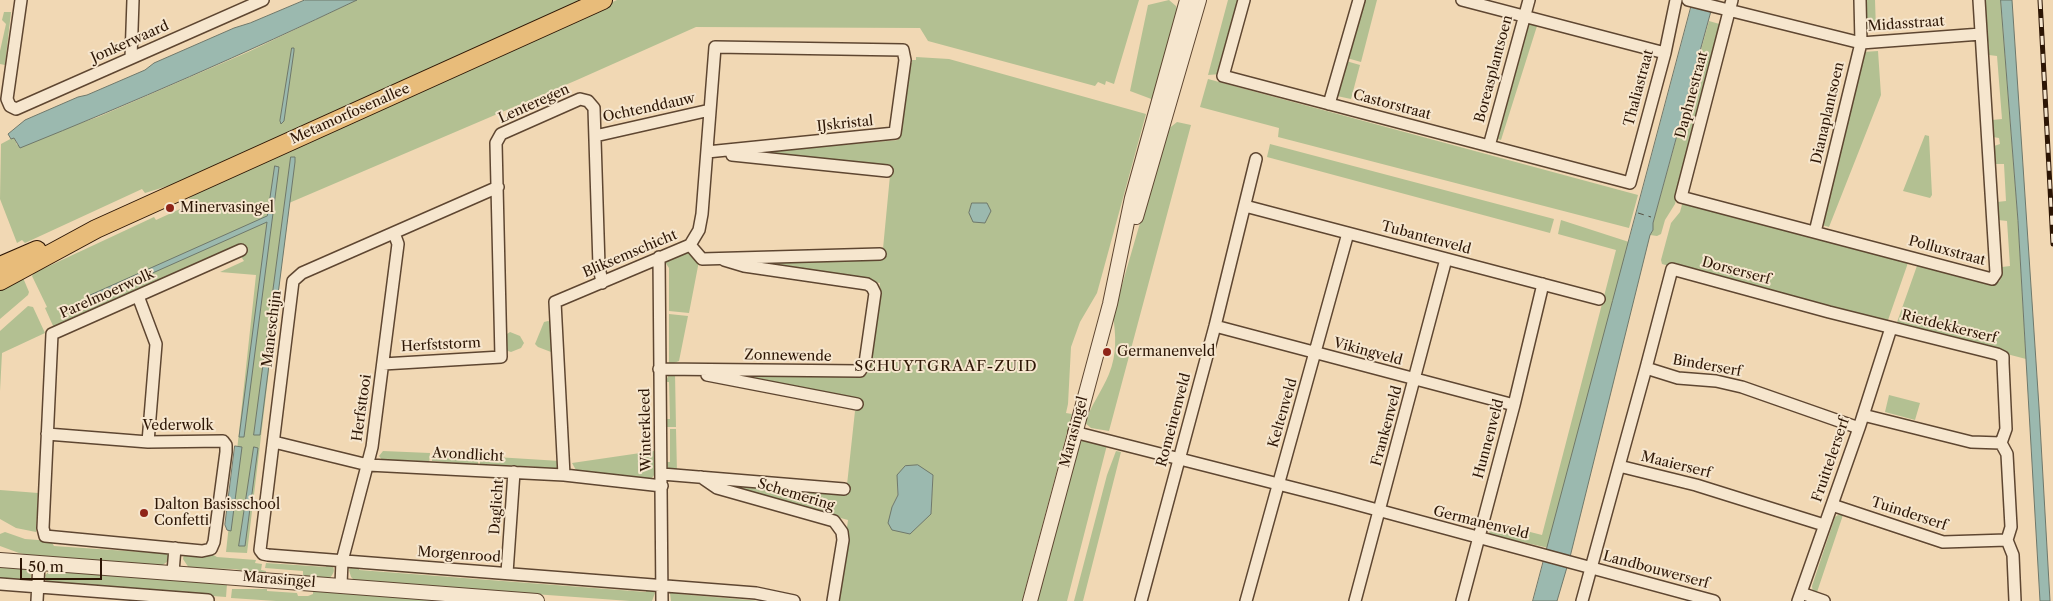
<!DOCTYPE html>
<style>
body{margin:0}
#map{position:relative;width:2053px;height:601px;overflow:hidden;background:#f1d8b4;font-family:"Libre Caslon Text",serif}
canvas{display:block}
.scale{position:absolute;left:20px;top:558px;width:82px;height:22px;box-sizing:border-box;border:2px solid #2d1605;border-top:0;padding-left:6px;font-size:15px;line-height:18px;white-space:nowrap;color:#2d1605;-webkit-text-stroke:4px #f6e6ce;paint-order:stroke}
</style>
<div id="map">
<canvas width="2053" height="601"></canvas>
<div class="scale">50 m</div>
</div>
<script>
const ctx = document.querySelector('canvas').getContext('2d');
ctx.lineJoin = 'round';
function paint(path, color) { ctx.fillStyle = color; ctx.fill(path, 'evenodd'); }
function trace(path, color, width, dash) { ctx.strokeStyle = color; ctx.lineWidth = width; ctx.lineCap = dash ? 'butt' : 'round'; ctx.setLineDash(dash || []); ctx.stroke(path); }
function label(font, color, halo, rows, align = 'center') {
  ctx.font = font + ' "Libre Caslon Text",serif'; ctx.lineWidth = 4; ctx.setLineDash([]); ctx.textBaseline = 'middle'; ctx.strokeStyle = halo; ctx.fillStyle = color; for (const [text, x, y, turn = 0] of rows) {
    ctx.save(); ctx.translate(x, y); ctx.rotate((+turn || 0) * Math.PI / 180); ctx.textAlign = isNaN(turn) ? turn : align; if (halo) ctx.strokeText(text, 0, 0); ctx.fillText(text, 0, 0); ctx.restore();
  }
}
const green = new Path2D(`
 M357 0H591L301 126 184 181 145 193 142 189 25 243 22 240 17 243 0 199 1 144 14 137 17 145 98 117 248 52Z
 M617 0H1139L1114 84 1106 81 1105 85 1098 82 1095 86 928 41 920 28 696 27 577 80 289 203 247 553 226 552 256 275 220 272 244 261 240 255 54 328 45 308 47 307 32 276 34 273 154 217 156 220 191 204 189 198 222 179Z
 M1169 0 1176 6 1179 15 1154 100 1130 91 1148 5Z
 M1228 0H1240L1221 74 1208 75Z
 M1362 0H1377L1361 62 1347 58Z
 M1863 0H1875L1876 30H1864Z
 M1985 0H2001L2018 221 2026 359 1896 325 1918 263 1995 284 2000 281 2002 267 2010 266 2007 221 1998 220 1997 202 2006 201 2004 164H1995L1994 146 2000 144 1999 138 1993 137 1992 120 2002 119 1997 56 1989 55Z
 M4 12H11L5 65 0 64V51L6 24 2 20Z
 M1709 21 1723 25 1675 204 1665 220 1661 234 1657 236 1650 235 1653 230V223Z
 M1528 23 1537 26 1501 140 1494 138Z
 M1878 51 1881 95 1829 227 1822 225 1863 52Z
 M916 57 949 59 1146 114 1097 293 1080 322 1071 347 1068 404 1066 413 1072 414 1022 601H837L848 520 724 486 723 483 846 494 855 411 858 410 860 401 724 373 864 376 867 372 880 283 751 264 746 262 882 259 891 165 761 155 760 152 898 140 908 63H912V60H916ZM933 475 931 514 892 507 898 495 897 485Z
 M1346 61 1360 65 1351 99 1337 96Z
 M1208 79 1638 195 1629 228 1278 137 1279 128 1200 107Z
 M1177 122 1191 125 1109 431 1091 428 1085 423C1091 405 1102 391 1109 374 1117 355 1116 335 1113 316L1167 130Z
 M1925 135 1929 136 1932 195 1930 198 1903 191Z
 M1270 144 1554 219 1550 233 1267 157Z
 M1683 201 1909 260 1887 323 1662 264 1661 260 1671 223 1680 212Z
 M1561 220 1629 242 1549 548 1490 535 1488 528 1491 522 1542 535 1616 250 1558 234Z
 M688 251 699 261 689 313 669 311V268L665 262 667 259Z
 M21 273 29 292 28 295 0 319V289Z
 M28 306 33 307 45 333 2 353 0 391V331Z
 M669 314 688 316 679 361 671 364 669 363Z
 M548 321 551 322V352L538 347 535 344 544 322Z
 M510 332 520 336 524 343 521 348 511 352 505 350 504 336Z
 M670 373H675L676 427H664L665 419H670L669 382H665Z
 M1889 395 1920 403 1915 420 1885 412Z
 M670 429H676L677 473 669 470 666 462H670Z
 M1083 440 1107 445 1067 601H1036L1078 444Z
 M383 451 430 453 429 465 421 464V461L389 460 388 463 383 461 379 456Z
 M654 451 655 474 651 479 576 470 572 463Z
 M1116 451 1121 452 1083 601H1074L1107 475Z
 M432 454 478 456V467H470V464L432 461Z
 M480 456 560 461 559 467 556 471H550V468L524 466 523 470 515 469V466L480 464Z
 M0 490 38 493 36 532 16 528 0 519Z
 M1838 515H1843L1816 595 1813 593 1812 586 1835 517Z
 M5 532 25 539 51 541 54 546 156 553 160 549 169 553C170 560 166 564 160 566L40 557 19 553 0 546V534Z
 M184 553H210L217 557 256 560 255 563 262 564 261 570 266 571V574L234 569 189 568 183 559Z
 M266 563 326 567 327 563 331 564C336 570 334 573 329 579L303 577V571L265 568Z
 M0 564 28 568 31 575 30 581 27 582 0 580Z
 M359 565V570L646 592 647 587 653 589 655 593 652 601H630L355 581 351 577 349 570 352 566Z
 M53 569 227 584 226 597 47 584 45 575Z
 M232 589H267V591L297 593 298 596H308L313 594V589L476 601H276L231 598Z
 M679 589V594L761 601H671L670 593Z`);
const water = new Path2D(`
 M305 0H357C246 53 134 102 20 148L14 138 11 139 8 134 25 120 78 97 87 95 145 70 154 63 234 28 250 23Z
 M1693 0H1714L1653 223V230L1650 235 1570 557 1557 601H1533Z
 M2001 0H2012L2039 407 2050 601H2040L2018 221Z
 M292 48H294V51L284 121 281 124 280 121Z
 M291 157H295V162L260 435H254Z
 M275 166 279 167 244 437H239L267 222 92 300 88 296 267 216Z
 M972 203H987L991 211 985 223 973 222 969 213Z
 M235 446 242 447 231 531 227 530 225 525Z
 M254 447 258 448 245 546H239Z
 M918 465 933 475 931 514 910 534 892 530 888 523 892 507 898 495 897 475 905 466Z`);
const ferry = new Path2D(`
 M1638 213 1651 217`);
const minor = new Path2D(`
 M21 0 7 99 10 106 16 109 263 0
 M1244 0 1223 76 1630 183 1665 53 1676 0
 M1462 0 1665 53
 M1688 0 1861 43 1981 34
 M1732 0 1681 197 1992 279 1996 273 1979 0
 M131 58 133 0
 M1329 104 1359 0
 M595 136 710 110
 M1489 146 1529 0
 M732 155 887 171
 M498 187 302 273 293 281 260 550 263 554 268 555 756 593 794 601
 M1245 206 1599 299
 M1815 232 1861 43 1860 0
 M690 245 702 259 880 254
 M659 257 662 601
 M138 296 156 344 148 442
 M1215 326 1514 405
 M383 364 501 357 496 143 501 134 580 99 588 101 594 108 599 266 602 283
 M1646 368 1672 269 1829 312 1997 354 2003 357V363L2006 429 2001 443
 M659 369 860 371 865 363 875 293 872 287 867 284 744 266 724 260
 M707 375 857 404
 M1863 415 1971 442 2001 443 2007 454 2011 527 2007 540
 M1074 432 1337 499 1714 601
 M47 434 148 442 223 441 226 445V452L214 542 211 549 202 551 45 536 43 528 52 334 241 250
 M274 442 368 465 564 475 662 486
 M1619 466 1646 368 1678 378 1716 381 1742 387 1859 428
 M662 474 844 489
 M564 475 555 302 690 245 699 230 702 214 715 47 903 50 905 60 895 133 707 152
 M701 477 717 488 834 521 842 532 843 540 833 601
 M1832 505 1943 542 2007 540 2013 555 2015 601
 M173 572 175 548
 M507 573 514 472
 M0 584 208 600
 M341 585 342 561 372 447 398 244 394 233
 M1801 593 1824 601
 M37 601 39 563
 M1141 601 1215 326 1256 159
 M1246 601 1348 233
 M1355 601 1446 259
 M1462 601 1514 405 1543 284
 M1582 601 1619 466 1696 485 1824 525
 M1798 601 1859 428 1891 328`);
const tertiary = new Path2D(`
 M1136 217 1199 0
 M0 560 537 601
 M1030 601 1110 304 1132 198 1187 0`);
const primary = new Path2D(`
 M0 266 37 250
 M0 281 96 229 603 0`);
const rail = new Path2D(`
 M2040 0 2053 244`);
const markers = [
 [170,208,5,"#8f2418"],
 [1107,352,5,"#8f2418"],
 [144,513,5,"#8f2418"]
];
const streetNames = [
 ["Midasstraat",1906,24,-4],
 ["Jonkerwaard",130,42,-24],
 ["Boreasplantsoen",1494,69,-75],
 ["Thaliastraat",1639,88,-75],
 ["Daphnestraat",1692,95,-75],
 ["Lenteregen",534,104,-24],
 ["Castorstraat",1392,105,15],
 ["Ochtenddauw",649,108,-12],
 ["Dianaplantsoen",1828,113,-77],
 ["Metamorfosenallee",350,114,-24],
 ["IJskristal",845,124,-6],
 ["Tubantenveld",1426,238,15],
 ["Polluxstraat",1947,251,15],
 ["Bliksemschicht",630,254,-23],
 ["Dorserserf",1736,271,15],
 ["Parelmoerwolk",107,294,-24],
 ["Rietdekkerserf",1949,327,14],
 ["Maneschijn",272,329,-83],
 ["Herfststorm",441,345,-3],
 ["Vikingveld",1368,352,15],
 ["Zonnewende",788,356,1],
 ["Binderserf",1707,366,10],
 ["Herfsttooi",362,408,-82],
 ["Keltenveld",1283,413,-74],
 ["Romeinenveld",1174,420,-75],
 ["Vederwolk",178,426],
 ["Frankenveld",1387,426,-75],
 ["Winterkleed",646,430,-91],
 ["Marasingel",1074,432,-75],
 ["Hunnenveld",1489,439,-75],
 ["Avondlicht",468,455,3],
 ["Fruittelerserf",1831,460,-71],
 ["Maaierserf",1676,465,14],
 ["Schemering",796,495,17],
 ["Daglicht",497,507,-86],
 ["Tuinderserf",1909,514,18],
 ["Germanenveld",1481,523,14],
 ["Morgenrood",459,555,4],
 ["Landbouwerserf",1656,570,15],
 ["Marasingel",279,580,5]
];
const poiNames = [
 ["Minervasingel",180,208],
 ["Germanenveld",1117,352],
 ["Dalton Basisschool",154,505],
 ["Confetti",154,521]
];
const neighbourhoodNames = [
 ["SCHUYTGRAAF-ZUID",946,367]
];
paint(green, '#b3c092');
paint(water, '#9bb9af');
trace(water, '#6f786b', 1);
trace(ferry, '#544f40', 1, [6, 5]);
trace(minor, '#5e4631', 14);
trace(tertiary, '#5e4631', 16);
trace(primary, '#2d1605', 20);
trace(minor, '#f6e6ce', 11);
trace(tertiary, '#f6e6ce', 14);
trace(primary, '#e8bc7a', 18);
trace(rail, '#2d1605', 5);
trace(rail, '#f6e6ce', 3, [9]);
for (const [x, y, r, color] of markers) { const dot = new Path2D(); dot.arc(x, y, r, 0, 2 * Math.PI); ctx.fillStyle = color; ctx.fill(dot); trace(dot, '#f6e6ce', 2); }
label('14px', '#2d1605', '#f6e6ce', streetNames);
label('14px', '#2d1605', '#f6e6ce', poiNames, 'left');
ctx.letterSpacing = '1px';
label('15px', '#2d1605', '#f6e6ce', neighbourhoodNames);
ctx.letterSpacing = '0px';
</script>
